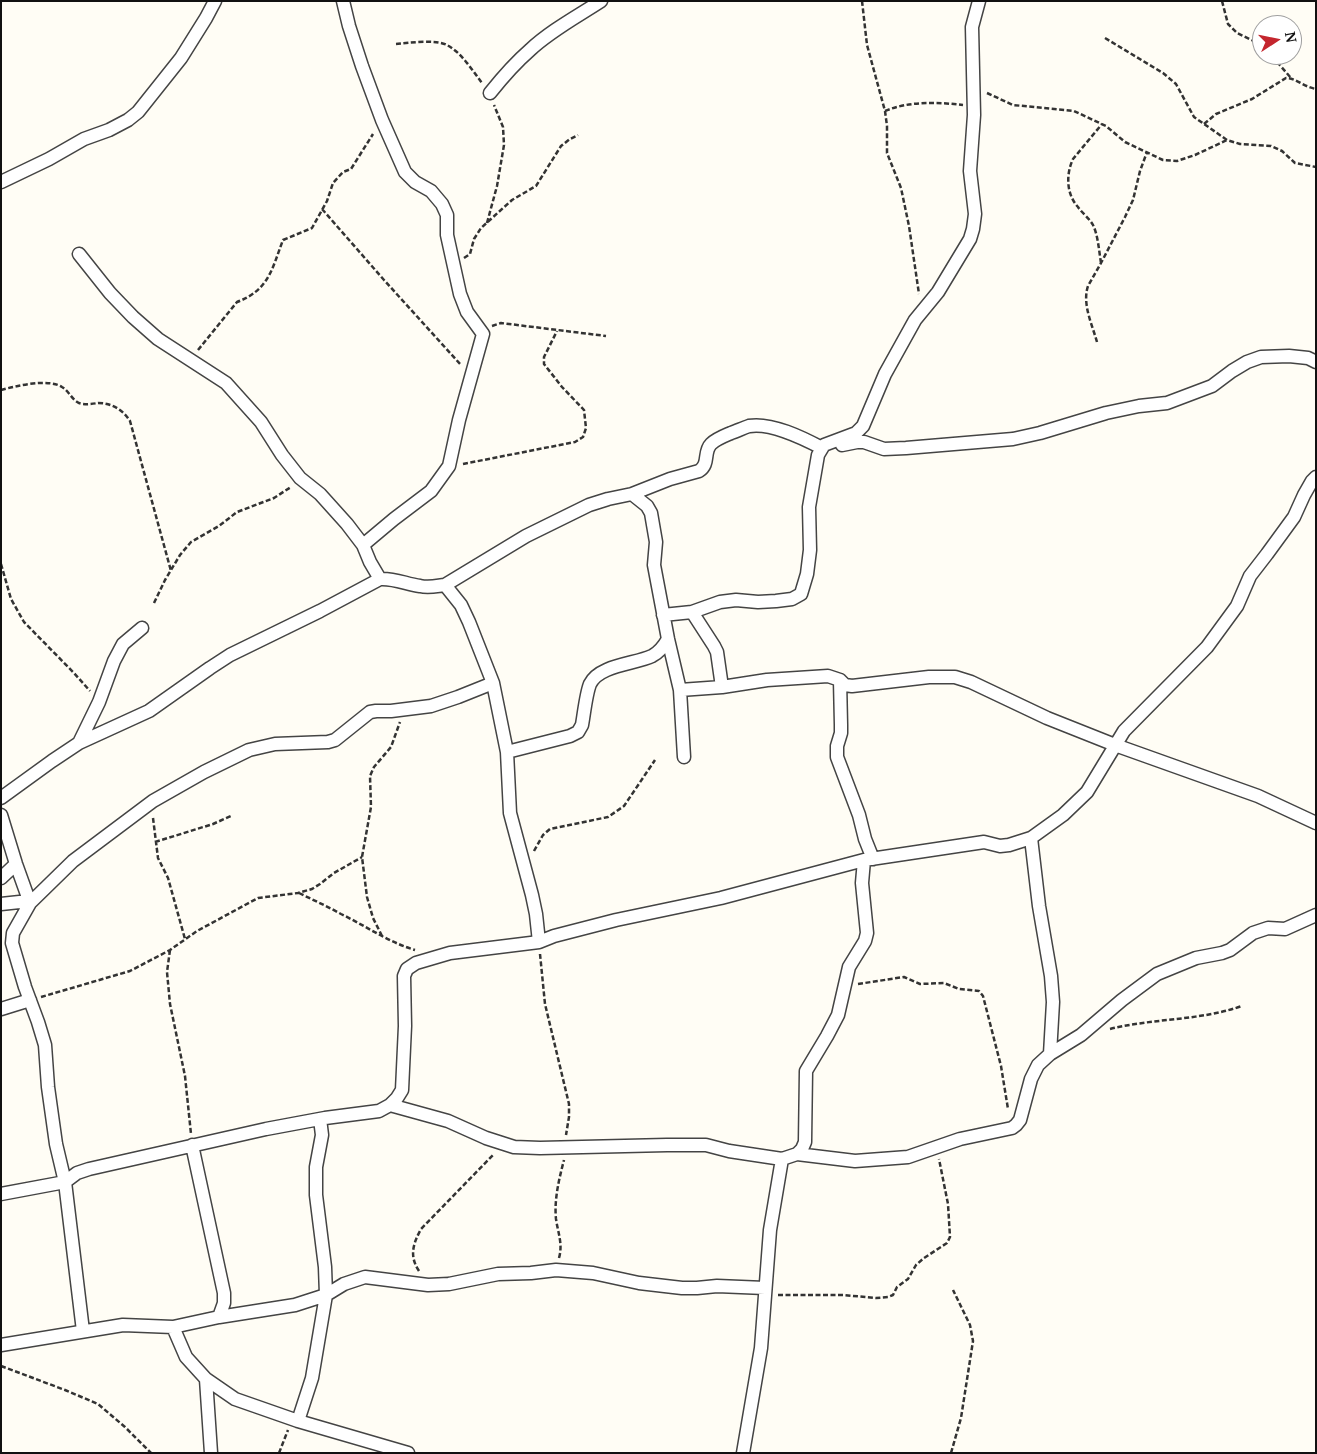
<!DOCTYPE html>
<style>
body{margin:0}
#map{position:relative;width:1317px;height:1454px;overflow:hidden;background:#fffdf5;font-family:"Noto Serif",serif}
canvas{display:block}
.frame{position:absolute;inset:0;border:2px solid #111;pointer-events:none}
.north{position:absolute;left:1252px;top:15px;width:50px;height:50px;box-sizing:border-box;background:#fff;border:1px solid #a0a0a0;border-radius:50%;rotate:79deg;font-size:14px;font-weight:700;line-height:20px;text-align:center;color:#111}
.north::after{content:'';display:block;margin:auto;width:18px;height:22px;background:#c4262e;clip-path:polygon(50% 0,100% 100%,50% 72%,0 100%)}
</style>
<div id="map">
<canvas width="1317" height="1454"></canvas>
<div class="frame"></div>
<div class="north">N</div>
</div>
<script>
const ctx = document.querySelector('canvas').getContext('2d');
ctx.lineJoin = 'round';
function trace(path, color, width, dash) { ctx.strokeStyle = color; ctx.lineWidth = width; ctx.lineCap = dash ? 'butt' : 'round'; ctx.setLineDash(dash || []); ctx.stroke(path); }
const path = new Path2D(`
 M862 1 867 45 885 111 887 126V153L901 188 909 226 919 294
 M1222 1 1228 24 1237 33 1262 45
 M1105 38 1163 73 1176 84 1194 117 1227 140 1240 144 1271 146 1282 151 1295 163 1316 167
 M396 44C408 43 436 39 447 45 462 53 472 70 482 83
 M1274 55 1278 63 1291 78
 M987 93 1013 105 1074 111 1106 126 1125 142 1163 160 1177 161 1195 155 1227 140
 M885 111C909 101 937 102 963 105
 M1204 124 1216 114 1252 99 1286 78C1296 78 1304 87 1316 89
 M322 209 384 280 461 365
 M487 223 497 186 504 145 503 127 494 105
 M464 258 470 254 474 239 481 228 512 200 536 186 561 146 570 139 578 135
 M1101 263C1099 251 1098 235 1093 225 1089 218 1082 213 1078 207 1066 194 1066 174 1073 159L1102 124
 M492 326 501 323 606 336
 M1097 342C1092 324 1082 304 1088 286L1101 263 1125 217 1133 200 1140 171 1147 152
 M198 350 237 302C269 290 272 269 283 240L312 228 327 201 333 183 343 172 351 169 373 134
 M1 390C16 386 48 378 62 387 69 391 72 400 79 403 85 405 92 404 98 403 112 403 123 410 130 421L171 571
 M463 464 575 442 583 437 586 428 584 410 562 387 544 364V357L557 331
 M1 564 11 599 24 622 74 673 90 691
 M154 603 165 580 180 555 191 542 219 526 237 512 274 498 291 487
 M153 818 158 858 168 878 185 939
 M155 842 213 824 231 816
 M534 851 543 835 550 829 608 817 624 806 655 760
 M299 893C313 900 327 906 341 914 366 926 388 942 415 950
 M382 936 373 918 367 897 362 857 371 807 370 776 374 767 391 747 400 722
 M170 950 167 972 170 1004 185 1076 191 1134
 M540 954 545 1004 569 1104V1117L566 1135
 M858 984 904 977 920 984 944 983 959 989 979 991 983 996 1001 1066 1008 1109
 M41 997 130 971 170 950 197 931 258 898 298 893 312 889 320 884 334 873 362 857
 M1110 1029C1154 1018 1199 1021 1242 1006
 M559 1258C563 1244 558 1233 556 1219 554 1200 559 1179 564 1160
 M419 1271C409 1256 413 1244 421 1229L494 1154
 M778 1295H843L876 1298 888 1297 893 1295 897 1287 908 1279 916 1265 924 1258 947 1243 950 1237 948 1204 939 1159
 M1 1366 65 1390 98 1404 125 1427 151 1453
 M279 1453 288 1430
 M951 1453 961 1418 973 1341 970 1325 953 1290`);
const street = new Path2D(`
 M343 1 349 26 362 66 382 120 405 172 415 182 431 191 442 204 447 215V235L460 294 467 312 483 334 459 420 449 466 431 491 394 519 363 545
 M490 93C502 78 515 63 530 50 550 31 578 16 601 1
 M1 182 49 159 84 139 109 130 128 120 138 112 181 58 206 18 215 1
 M79 254 110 293 133 317 158 339 226 383 261 422 282 455 300 478 320 494 347 524 363 545 370 562 380 579
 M842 445 857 442H864L884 449 906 448 1013 439 1040 433 1106 413 1139 406 1167 403 1212 386 1232 371 1247 362 1261 357 1289 356 1308 358 1316 362
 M632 494 647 506 651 513 656 542 654 565 668 639 680 690 684 757
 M445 585 461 605 469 622 493 683 507 752 510 813 532 895 536 914 539 942
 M692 612 714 646 717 652 722 687
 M663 615 692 612 720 602 736 600 758 602 776 601 792 599 801 594 807 574 810 550 809 507 818 455 824 445 856 433 863 426 885 374 915 320 938 292 970 239 973 229 975 214 970 171 974 115 972 27 979 1
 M840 680 841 725V733L837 746V757L859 815 865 839 873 859
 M680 690 722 687 767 680 828 676 840 680 845 685 852 686 929 677H955L971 682 1047 718 1115 745 1258 796 1316 823
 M79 743 99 702 114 661 123 644 142 628
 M507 752 570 736 578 732 582 725C584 714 586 694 590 684 599 665 635 664 652 656 660 652 664 646 668 639
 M1 798 52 761 79 743 149 711 210 668 230 655 320 611 380 579C394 578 406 584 420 586 429 588 436 586 445 585L526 536 589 505 608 499 632 494 670 479 699 471C710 464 703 452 711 444 716 439 724 436 731 433 737 431 743 428 749 426 771 422 803 438 822 448
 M1 815 16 864 30 903
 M1031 838 1039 906 1051 976 1053 1002 1050 1054
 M1 878 16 864
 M1 904 29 901
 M1 1009 30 1000
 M390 1105 448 1121 486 1138 514 1147 540 1148 667 1145H706L729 1151 782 1159 797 1154 802 1149 805 1142 806 1071 827 1036 838 1015 849 967 865 941 867 933 862 883 864 860
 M192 1145 224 1293V1303L219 1317
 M797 1154 855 1161 908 1157 960 1139 1012 1128 1016 1125 1020 1120 1031 1079 1038 1065 1050 1054 1081 1035 1122 1000 1157 974 1196 958 1222 953 1230 950 1253 933 1268 928 1285 929 1316 915
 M1 1194 65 1182 77 1173 89 1169 266 1129 325 1118 379 1111 390 1105 397 1098 402 1090 405 1026 404 976 407 969 416 963 450 953 539 942 554 936 616 920 721 898 864 860 984 842 1000 846 1009 845 1031 838 1063 815 1087 792 1124 731 1207 647 1237 606 1250 576 1267 554 1294 517 1304 495 1312 481 1316 477
 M173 1327 186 1357 206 1379 235 1399 298 1421 408 1453
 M83 1331 65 1182 56 1144 48 1087 45 1045 38 1022 25 987 12 943 13 933 30 903 73 861 153 801 204 772 249 750 275 744 328 742 335 740 370 712 376 711H391L431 706 458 697 493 683
 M1 1345 123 1325 173 1327 219 1317 295 1305 326 1295 344 1284 365 1277 428 1285 449 1284 498 1274 531 1273 556 1270 593 1273 639 1283 682 1288H697L717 1286 765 1288
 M206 1379 211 1453
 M298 1421 312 1378 326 1295 325 1267 316 1195V1167L322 1135 320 1119
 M743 1453 761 1348 770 1230 782 1159`);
trace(street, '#444', 15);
trace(path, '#333', 2.5, [5, 2.5]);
trace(street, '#fff', 12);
</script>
